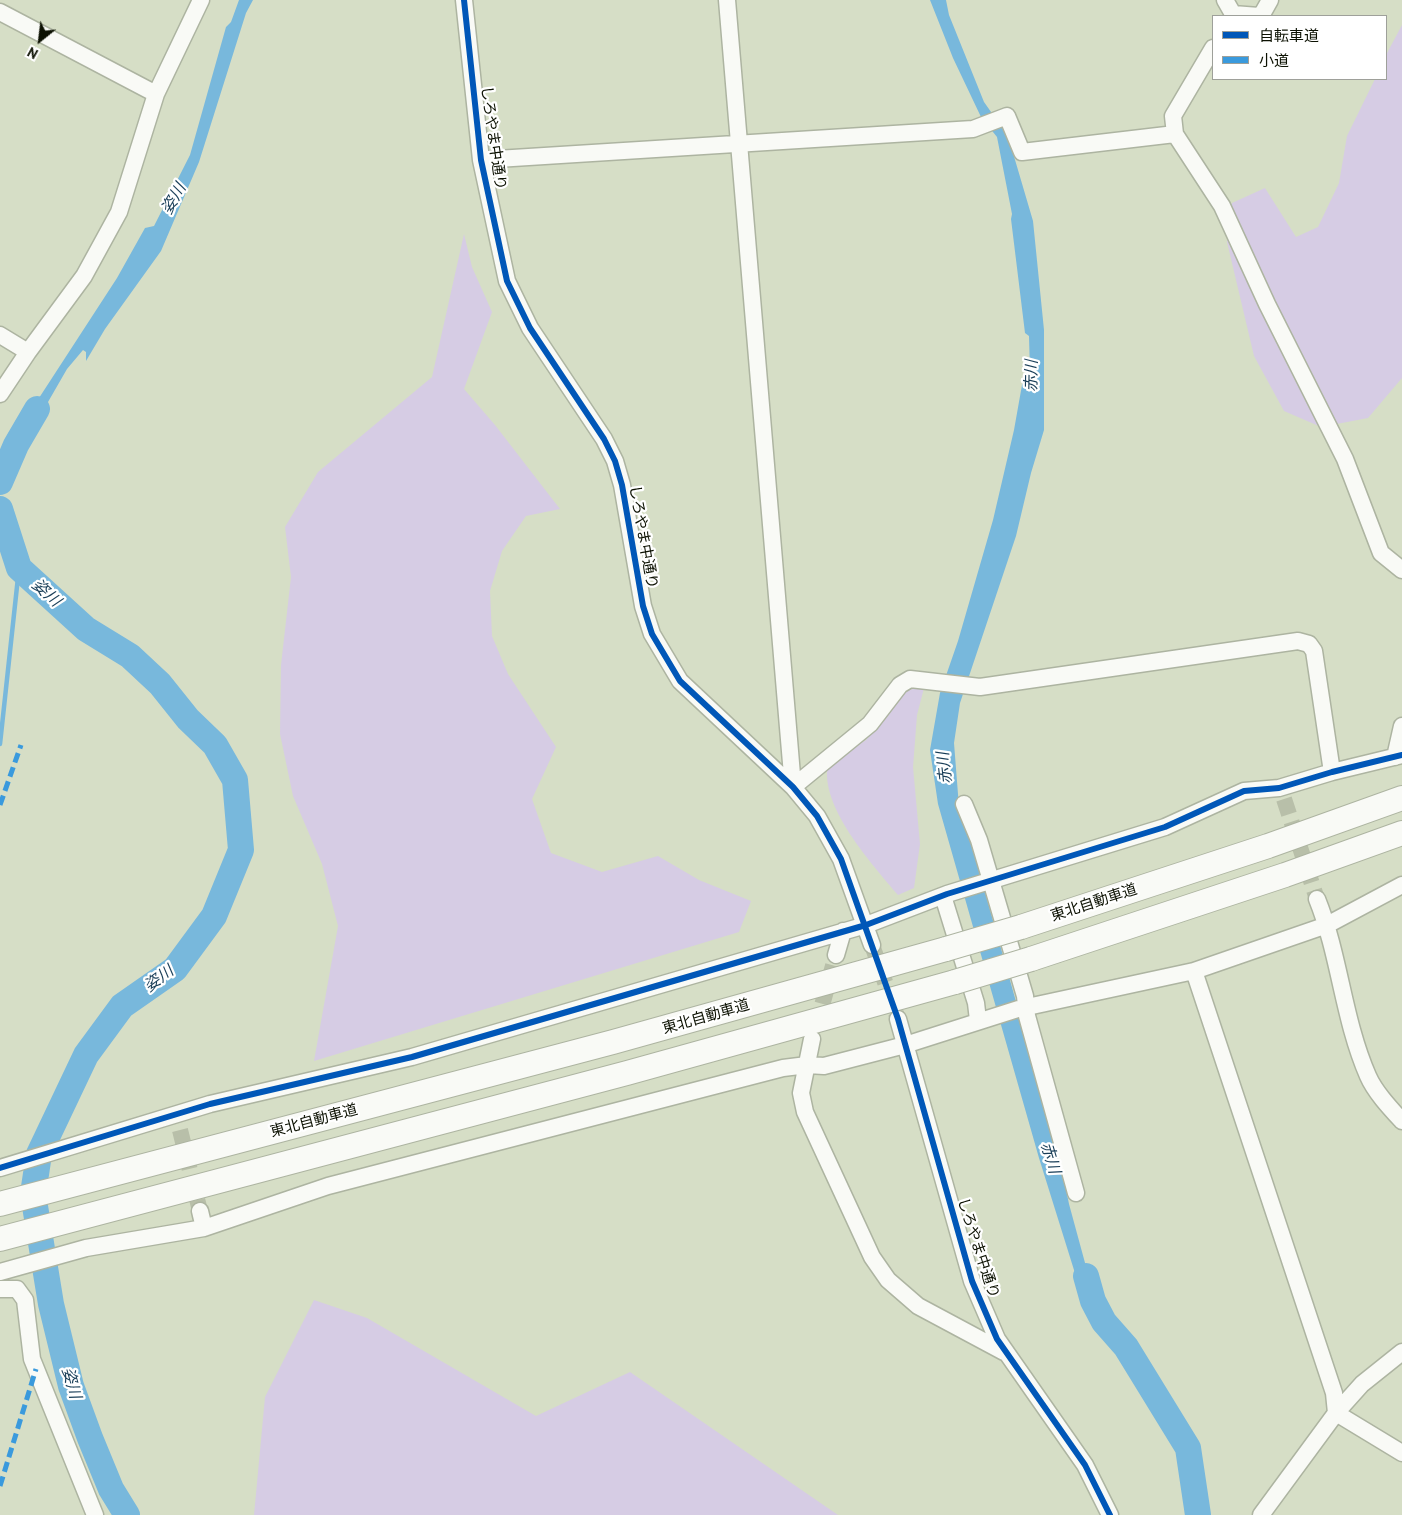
<!DOCTYPE html>
<meta charset="utf-8">
<style>
body{margin:0}
#map{position:relative;width:1402px;height:1515px;overflow:hidden;background:#d6dec6;font-family:"PT Sans","Noto Sans JP",sans-serif}
canvas{display:block}
.legend{position:absolute;left:1212px;top:15px;width:175px;height:65px;box-sizing:border-box;background:#fff;border:1px solid #9ea09a;margin:0;padding:6px 9px;list-style:none;font-size:15px;color:#0c1102}
.legend li{display:flex;align-items:center;gap:10px;height:25px}
.legend b{width:25px;border:1px solid #9ea09a}
.north{position:absolute;left:15px;top:15px;width:50px;height:50px;-webkit-text-stroke:4px #fff;paint-order:stroke;rotate:209deg;font-size:14px;font-weight:700;line-height:20px;text-align:center;color:#0c1102}
.north::after{content:'';display:block;margin:auto;width:18px;height:22px;background:#0c1102;clip-path:polygon(50% 0,100% 100%,50% 72%,0 100%)}
</style>
<div id="map">
<canvas width="1402" height="1515"></canvas>
<ul class="legend">
<li><b style="height:6px;background:#0057b8"></b>自転車道</li>
<li><b style="height:6px;background:#3a9add"></b>小道</li>
</ul>
<div class="north">N</div>
</div>
<script>
const ctx = document.querySelector('canvas').getContext('2d');
ctx.lineJoin = 'round';
function paint(path, color) { ctx.fillStyle = color; ctx.fill(path, 'evenodd'); }
function trace(path, color, width, dash) { ctx.strokeStyle = color; ctx.lineWidth = width; ctx.lineCap = dash ? 'butt' : 'round'; ctx.setLineDash(dash || []); ctx.stroke(path); }
function label(font, color, halo, rows, align = 'center') {
  ctx.font = font + ' "PT Sans","Noto Sans JP",sans-serif'; ctx.lineWidth = 4.5; ctx.setLineDash([]); ctx.textBaseline = 'middle'; ctx.strokeStyle = halo; ctx.fillStyle = color; for (const [text, x, y, turn = 0] of rows) {
    ctx.save(); ctx.translate(x, y); ctx.rotate((+turn || 0) * Math.PI / 180); ctx.textAlign = isNaN(turn) ? turn : align; if (halo) ctx.strokeText(text, 0, 0); ctx.fillText(text, 0, 0); ctx.restore();
  }
}
const green = new Path2D(`
 M1402 25V378L1368 418 1321 427 1284 411 1254 356 1227 242 1232 203 1265 188 1296 237 1318 227 1339 183 1347 136 1375 79H1386V55Z
 M464 234 472 267 492 312 464 389 495 425 560 509 526 516 502 551 490 591 492 636 508 674 556 747 532 799 551 853 602 872 658 856 699 880 751 901 739 932 314 1061 338 926 322 864 293 796 280 734 281 665 291 577 285 527 318 472 432 377Z
 M924 688 917 715 913 767 920 844 914 888 898 895C872 864 819 806 828 764L866 740 904 690Z
 M314 1300 367 1318 536 1416 630 1372 838 1515H254L265 1397Z`);
const water = new Path2D(`
 M239 0H253L246 13 199 162 161 251 105 329 86 361V352L83 350 67 369 48 402 10 451 39 398 117 278 145 228 154 226 190 155 226 27 231 22Z
 M930 0H946L949 15 984 102 1008 136 1033 221 1044 330V430L1031 473 1016 536 960 703 954 743 959 807 972 846 1058 1150 1069 1204 1100 1318 1079 1286 1039 1158 938 804 930 750 940 693 958 641 993 520 1014 430 1022 385 1030 372 1029 336 1025 333 1011 219 1012 214 997 137 981 117 953 58Z`);
const stream = new Path2D(`
 M0 744 19 568`);
const river = new Path2D(`
 M0 482 16 445 37 409
 M0 509 19 568 86 629 130 656 160 684 188 719 215 745 235 780 241 850 214 916 175 969 122 1006 86 1055 39 1154 33 1194 51 1304 71 1386 90 1438 111 1489 127 1515
 M1086 1276 1093 1301 1104 1322 1126 1347 1188 1448 1198 1515`);
const minorTunnel = new Path2D(`
 M1284 799 1317 899
 M872 945 898 1019
 M816 1027 836 955
 M180 1130 200 1211`);
const minor = new Path2D(`
 M464 0 481 160 507 281 530 328 604 439 615 461 622 485 643 606 652 634 680 681 793 787 817 816 841 859 872 945
 M727 0 793 787
 M1225 0 1233 14
 M0 12 156 94
 M1233 14 1259 16
 M1261 16 1270 0
 M1213 48 1173 116 1175 134 1222 206 1267 304 1345 459 1381 553 1402 570
 M481 160 973 129 1007 116 1022 152 1175 134
 M0 335 28 352
 M0 394 28 352 84 276 119 212 156 94 201 0
 M1395 757 1402 726
 M793 787 870 724 900 685 910 679 980 687 1298 641 1309 644 1314 651 1332 772
 M964 804 979 840 1025 996 1027 1016 1076 1193
 M943 896 976 1003 978 1020
 M1317 899C1340 956 1343 1019 1368 1076 1375 1092 1390 1108 1402 1121
 M836 955 843 931
 M1194 971 1334 1393 1336 1413
 M898 1019 972 1281 997 1339 1085 1465 1110 1515
 M812 1039 801 1093 805 1112 872 1257 888 1280 918 1306 1004 1352
 M0 1168 210 1104 412 1057 866 925 947 894 1165 827 1244 791 1279 788 1332 772 1402 755
 M200 1211 204 1228
 M0 1272 86 1248 204 1228 328 1186 783 1068 807 1065 824 1066 905 1045 1018 1009 1194 971 1327 925 1402 885
 M0 1289H17L25 1300 32 1359 95 1515
 M1336 1413 1402 1453
 M1261 1515 1336 1413 1362 1384 1402 1352`);
const highway = new Path2D(`
 M1021 927 1268 846 1402 798
 M1031 959 1285 875 1402 833
 M0 1204 613 1042 946 949
 M0 1239 627 1073 955 982`);
const highwayBridge = new Path2D(`
 M946 949 1021 927
 M955 982 1031 959`);
const quiet = new Path2D(`
 M0 805 21 745
 M0 1486 36 1369`);
const cycleway = new Path2D(`
 M464 0 481 160 507 281 530 328 604 439 615 461 622 485 643 606 652 634 680 681 793 787 817 816 841 859 898 1019 972 1281 997 1339 1085 1465 1110 1515
 M0 1168 210 1104 412 1057 866 925 947 894 1165 827 1244 791 1279 788 1332 772 1402 755`);
const streetNames = [
 ["しろやま中通り",493,138,82],
 ["しろやま中通り",643,537,80],
 ["東北自動車道",1094,903,-18],
 ["東北自動車道",706,1017,-16],
 ["東北自動車道",314,1121,-15],
 ["しろやま中通り",978,1248,72]
];
const waterNames = [
 ["姿川",174,199,-60],
 ["赤川",1032,376,-89],
 ["姿川",46,593,42],
 ["赤川",945,768,-96],
 ["姿川",159,979,-37],
 ["赤川",1050,1158,73],
 ["姿川",71,1383,74]
];
paint(green, '#d6cce4');
paint(water, '#78b8dc');
trace(stream, '#78b8dc', 4.5);
trace(river, '#78b8dc', 26);
trace(minorTunnel, '#b8bfa9', 16, [16, 8]);
trace(minor, '#adb4a1', 19);
trace(highway, '#adb4a1', 26);
trace(minor, '#f9faf6', 16);
trace(highway, '#f9faf6', 24);
trace(highwayBridge, '#adb4a1', 26, []);
trace(highwayBridge, '#f9faf6', 24);
trace(quiet, '#3a9add', 5, [10, 5]);
trace(cycleway, '#0057b8', 6);
label('15px', '#0c1102', '#fff', streetNames);
label('italic 16px', '#183d57', '#fff', waterNames);
</script>
